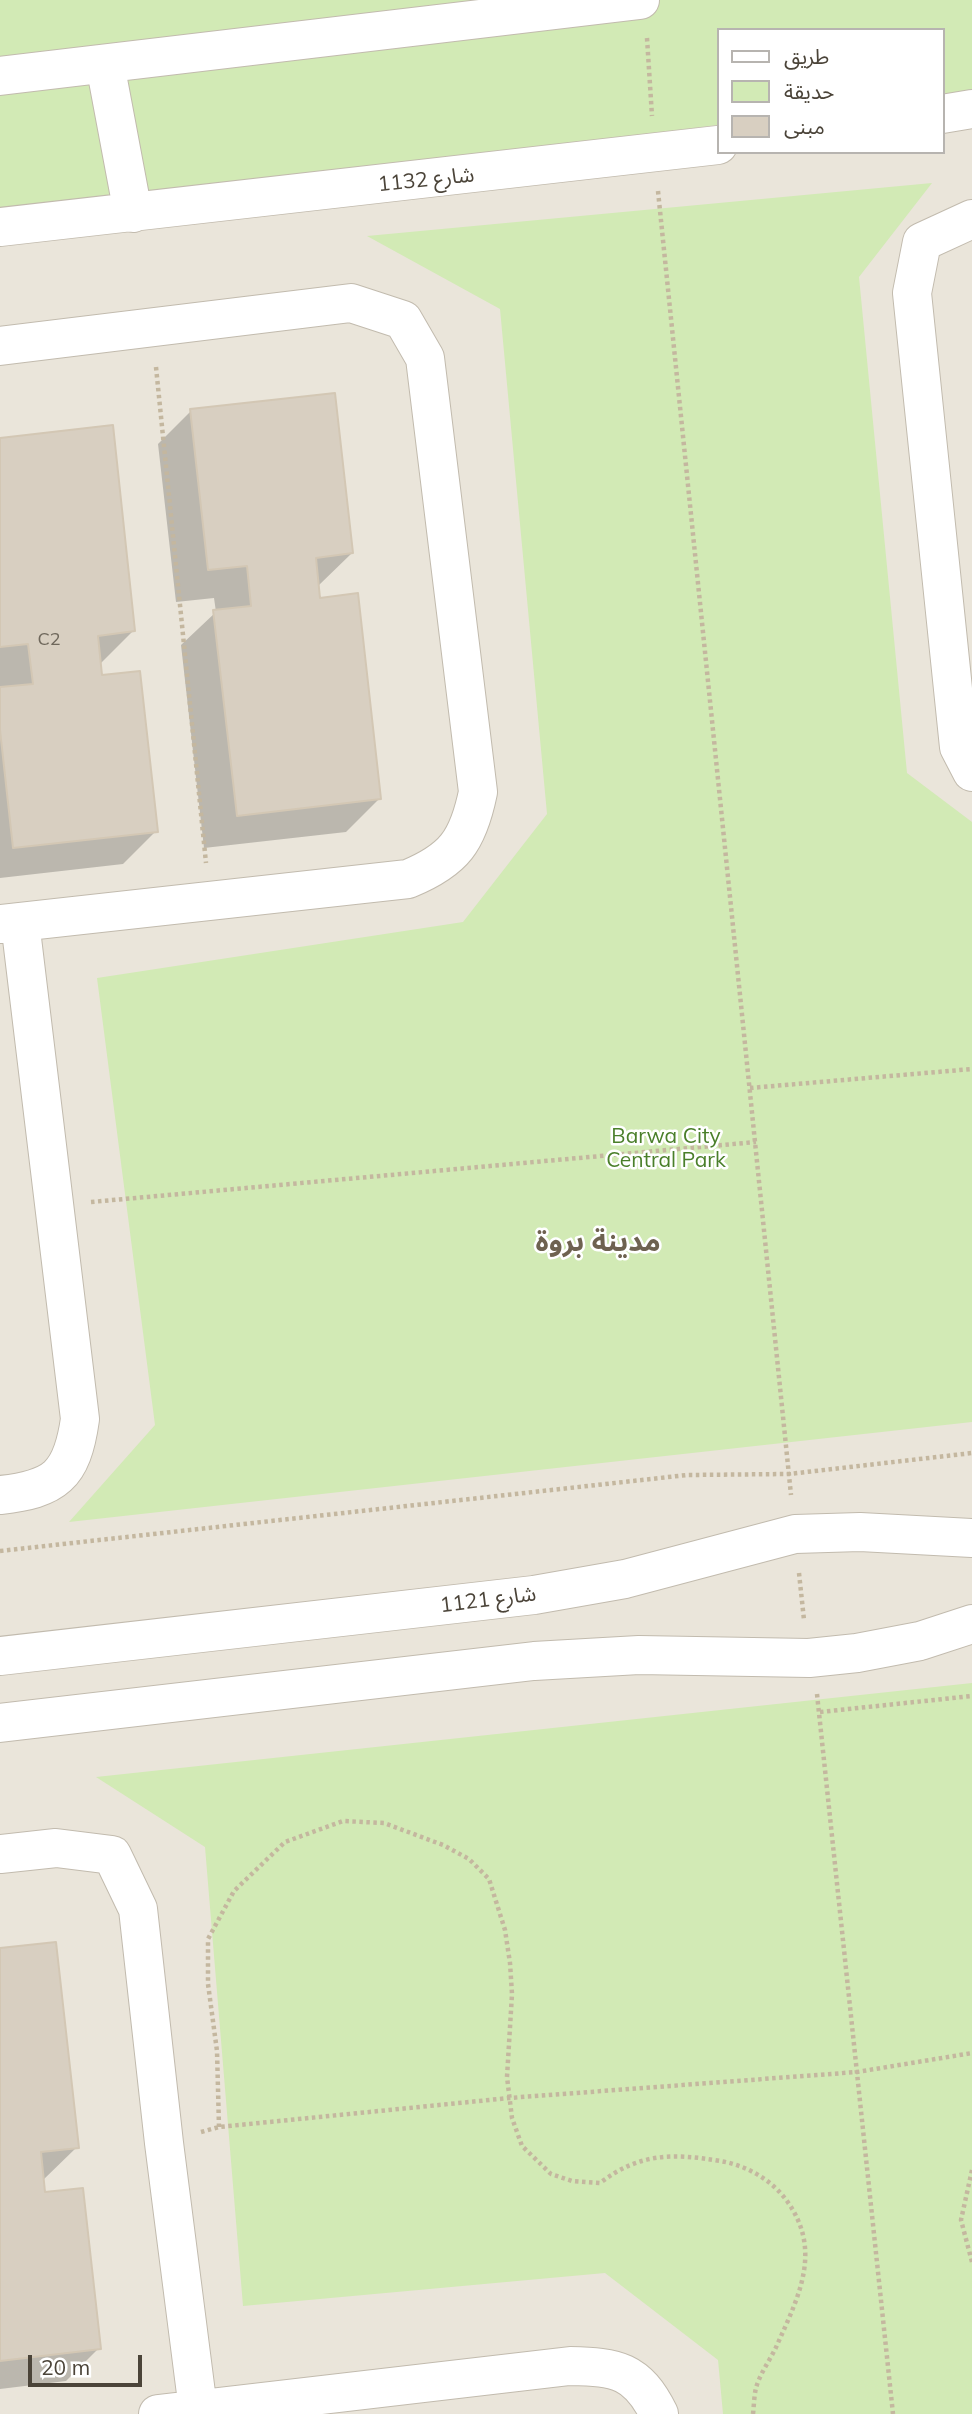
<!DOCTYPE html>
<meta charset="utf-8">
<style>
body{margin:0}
#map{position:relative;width:972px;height:2414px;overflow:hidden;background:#f6f3ec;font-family:Mulish,"Noto Sans Arabic",sans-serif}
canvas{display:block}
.legend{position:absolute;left:717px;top:28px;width:228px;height:126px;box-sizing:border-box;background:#fff;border:2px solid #b7b4b0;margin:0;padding:9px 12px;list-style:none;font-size:21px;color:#4b4439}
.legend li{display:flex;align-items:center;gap:14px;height:35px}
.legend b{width:35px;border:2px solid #b7b4b0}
.scale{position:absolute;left:28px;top:2355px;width:114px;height:32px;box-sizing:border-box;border:4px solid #4b4439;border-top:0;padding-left:9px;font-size:21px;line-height:24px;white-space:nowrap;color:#4b4439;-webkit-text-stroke:5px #fff;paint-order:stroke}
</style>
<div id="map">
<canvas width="972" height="2414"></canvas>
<ul class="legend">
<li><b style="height:9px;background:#fff"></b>طريق</li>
<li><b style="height:19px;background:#d2eab5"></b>حديقة</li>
<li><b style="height:19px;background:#d8cfc1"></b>مبنى</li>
</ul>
<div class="scale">20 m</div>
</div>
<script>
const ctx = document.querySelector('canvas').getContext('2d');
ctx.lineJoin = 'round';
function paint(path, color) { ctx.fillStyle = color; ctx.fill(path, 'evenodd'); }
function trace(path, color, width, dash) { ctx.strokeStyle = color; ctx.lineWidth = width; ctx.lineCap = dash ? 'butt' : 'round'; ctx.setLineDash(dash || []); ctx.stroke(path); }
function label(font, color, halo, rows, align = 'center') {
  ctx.font = font + ' Mulish,"Noto Sans Arabic",sans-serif'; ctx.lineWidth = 5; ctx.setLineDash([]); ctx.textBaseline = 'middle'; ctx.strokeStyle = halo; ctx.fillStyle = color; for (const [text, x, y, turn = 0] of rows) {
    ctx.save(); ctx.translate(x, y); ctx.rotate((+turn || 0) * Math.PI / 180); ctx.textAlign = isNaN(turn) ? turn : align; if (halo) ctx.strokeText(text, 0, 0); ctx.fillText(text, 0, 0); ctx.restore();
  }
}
const residential = new Path2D(`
 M0 0H972V2414H0ZM718 30H942V152H718Z`);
const green = new Path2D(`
 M0 0H972V92L942 96V30H718V125L0 217Z
 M932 183 859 277 907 773 972 822V1422L69 1522 155 1425 97 978 463 922 547 814 500 309 367 236Z
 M972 1683V2414H723L718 2360 605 2273 243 2306 205 1847 96 1777Z`);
const shadow = new Path2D(`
 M191 411 352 553 318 586V600L379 799 346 832 204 848 181 645 216 612 214 598 176 602 158 444Z
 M0 440 133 631 100 664 101 677 156 831 123 864 0 878Z
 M0 1950 77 2147 42 2181 44 2194 99 2348 66 2381 0 2389Z`);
const building = new Path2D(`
 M335 393 353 553 316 558 320 598 358 593 381 799 237 816 213 610 251 606 247 566 208 570 190 409Z
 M113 425 135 631 98 636 102 675 140 671 158 832 13 848 0 730V687L33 684 28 644 0 647V438Z
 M56 1942 79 2148 41 2152 45 2192 83 2188 101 2349 0 2361V1948Z`);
const path = new Path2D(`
 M647 38 652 116
 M658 191 791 1495
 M156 367 206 863
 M750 1088 972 1069
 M91 1202 756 1142
 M0 1551 687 1475 789 1474 972 1453
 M799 1573 804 1620
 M817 1694 893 2414
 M820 1712 972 1696
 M219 2127 217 2051 208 1984V1939L234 1891 285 1842 343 1821 384 1823 443 1845 469 1859 489 1879 505 1930 510 1963 512 1994 507 2077 512 2118 522 2146 551 2174 572 2181 600 2183C639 2153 673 2153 720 2161 746 2165 772 2180 787 2201 822 2250 800 2294 777 2345 771 2359 760 2373 756 2388 754 2396 754 2406 753 2414
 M201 2132 219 2127 509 2098 857 2072 972 2053
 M972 2170 961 2220 972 2262`);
const minor = new Path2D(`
 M105 64 133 213
 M0 76 640 0
 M942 114 972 109
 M972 219 922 242 912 293 959 747 972 772
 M0 227 718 145
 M0 346 351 303 403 320 425 358 478 792C468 841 454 860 408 879L0 924
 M0 1495C55 1489 72 1476 80 1419L20 922
 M0 1656 534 1595 625 1579 795 1534 860 1532 972 1538
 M0 1723 534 1661 639 1655 809 1658 857 1653 920 1641 972 1624
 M0 1854 56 1848 112 1855 138 1909 164 2143 198 2409
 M158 2414 570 2366C617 2367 637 2370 659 2414`);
const numberNames = [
 ["C2",49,640]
];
const streetNames = [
 ["شارع 1132",426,180,-6],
 ["شارع 1121",488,1600,-7]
];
const parkNames = [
 ["Barwa City",666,1137],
 ["Central Park",666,1161]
];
const districtNames = [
 ["مدينة بروة",598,1243]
];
paint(residential, '#eae5da');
paint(green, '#d2eab5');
paint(shadow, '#0003');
paint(building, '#d8cfc1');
trace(building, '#d3c7b4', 2);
trace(minor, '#c2bbae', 40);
trace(path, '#c4b79f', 4.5, [3.5, 3.5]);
trace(minor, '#fff', 38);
label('18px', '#6e675b', null, numberNames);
label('21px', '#4b4439', '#fff', streetNames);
label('21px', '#4a7f2a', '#fff', parkNames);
label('bold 28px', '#6e6250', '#fff', districtNames);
</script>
